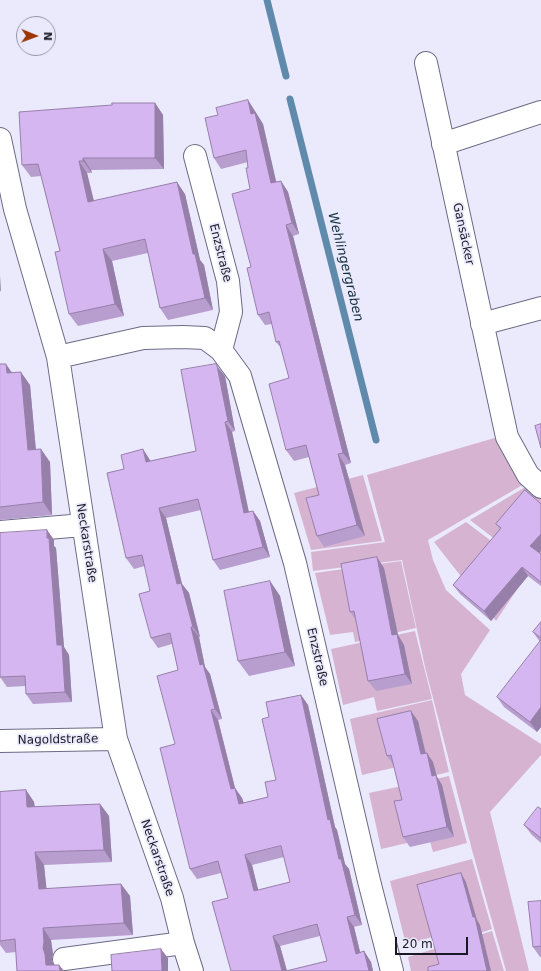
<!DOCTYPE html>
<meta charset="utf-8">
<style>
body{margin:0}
#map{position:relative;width:541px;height:971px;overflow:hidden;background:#eaeafc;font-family:"DejaVu Sans",sans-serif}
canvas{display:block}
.north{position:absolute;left:16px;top:16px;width:40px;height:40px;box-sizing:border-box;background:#eaeafc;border:1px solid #9696a6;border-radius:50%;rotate:91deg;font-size:11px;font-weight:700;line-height:16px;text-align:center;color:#191924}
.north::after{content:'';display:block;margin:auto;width:14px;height:18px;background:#9b3606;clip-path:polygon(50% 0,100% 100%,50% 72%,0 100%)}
.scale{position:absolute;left:395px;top:937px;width:73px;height:18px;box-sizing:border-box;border:2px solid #191924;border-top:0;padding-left:5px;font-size:12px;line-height:14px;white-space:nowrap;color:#191924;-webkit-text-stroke:3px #eaeafc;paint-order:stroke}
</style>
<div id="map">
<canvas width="541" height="971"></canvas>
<div class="north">N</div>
<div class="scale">20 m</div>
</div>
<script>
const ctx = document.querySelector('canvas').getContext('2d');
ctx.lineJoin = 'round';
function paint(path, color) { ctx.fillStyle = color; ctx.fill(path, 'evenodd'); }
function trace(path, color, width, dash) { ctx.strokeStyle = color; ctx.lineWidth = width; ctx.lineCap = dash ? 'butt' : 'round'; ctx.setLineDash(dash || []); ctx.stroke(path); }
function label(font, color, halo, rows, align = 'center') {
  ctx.font = font + ' "DejaVu Sans",sans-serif'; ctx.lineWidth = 3.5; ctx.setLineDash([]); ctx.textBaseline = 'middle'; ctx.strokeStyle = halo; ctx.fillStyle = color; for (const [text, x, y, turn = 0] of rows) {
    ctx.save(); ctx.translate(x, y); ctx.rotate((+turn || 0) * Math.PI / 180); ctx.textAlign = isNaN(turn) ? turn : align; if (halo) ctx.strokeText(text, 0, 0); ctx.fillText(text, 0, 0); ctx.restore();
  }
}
const green = new Path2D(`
 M498 437 526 483 428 540 433 560 446 590 490 630 461 674 465 695 541 744V755L490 812 529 971H506L472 850 425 667 402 560 313 571 311 552 385 542 367 475Z
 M363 475 382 541 311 550 294 493Z
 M527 486 541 499V556L531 567 470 520Z
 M466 522 530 570 496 621 434 542Z
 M401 561 416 628 355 642 353 632 330 635 315 573Z
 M415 631 432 699 377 711 374 697 343 705 331 649Z
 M432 700 449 772 415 780 410 764 362 775 350 719Z
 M449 776 467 843 433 852 429 838 381 849 369 793Z
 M472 859 492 929 463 939 458 929 406 945 390 881Z
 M492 931 504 971H411L408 957Z`);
const stream = new Path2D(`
 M267 0 286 76
 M290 99 376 440`);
const minor = new Path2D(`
 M426 63 507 437 528 475 541 487
 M0 139 15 209 58 357 116 739 172 898 183 943 192 971
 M443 144 541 112
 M195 156 228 281 231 312 221 350
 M482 324 541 308
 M58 357 143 338 183 337 205 338 221 350 240 376 295 563 369 881 392 971
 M0 532 83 525
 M0 741 116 739
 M64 959 183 943`);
const wall = new Path2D(`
 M248 100 263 124 276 182 281 181 288 192 299 234 293 236 351 463 345 465 365 536 324 547 317 536 319 495 309 457 294 461 286 450 289 378 281 348 276 342 272 324 265 325 258 315 251 267 250 189 248 162 221 169 214 158 218 115Z
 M155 103 163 115 164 169 91 170 92 173H87L94 201 185 194 200 260 204 265 213 310 168 320 160 308 148 253 112 261 124 316 78 326 69 314 60 251 41 176 31 177 22 165Z
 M0 364 30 385 36 450 50 462 52 515 0 520Z
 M225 376 235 431 232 432 249 512 253 511 260 521 270 557 220 570 213 560 201 510 166 518 182 584 189 593 200 637H199L205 667 210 674 222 719 218 720 235 788 242 798 244 803 268 797 276 780 269 717 301 695 308 705 335 827 337 830 345 864 349 869 362 925 354 927 360 952 364 951 371 962 373 971H231L228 898 221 873 197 879 190 869 175 744 178 670 172 644 158 648 151 638 150 591 145 566 134 569 126 558 124 469 150 460V461L196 451ZM284 857 290 882 258 890 252 865ZM320 936 327 961 287 971 280 946Z
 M541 504V551L539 553 541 554V586L528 576 491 621 460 594 453 585 500 529 496 524Z
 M47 530 54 540V546L56 548 64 647 69 655 72 702 33 704 26 694V686L7 687 0 677Z
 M384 568 398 635 404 645 412 684 376 691 368 681 356 620 350 612Z
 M270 581 280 596 295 666 249 676 238 661Z
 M541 622V727L537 732 504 707 497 697 540 642 533 632Z
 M418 721 426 753 433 762 437 777 442 785 454 837 410 847 403 837 402 800 394 766 387 756Z
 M26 790 34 802 35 807 100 804 109 816 112 862 44 865 46 889 121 884 130 896 133 935 51 940 53 954 52 960 53 965H59L64 971H17L16 952 6 953 0 945V792Z
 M541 809V843L532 835 524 825Z
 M541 901V957H540L533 947Z`);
const shadedWall = new Path2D(`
 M248 100 263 124 279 194 271 183 251 114Z
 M155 103 163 115 164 169 155 158Z
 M83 158 91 170 92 173 83 161Z
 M79 161 87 173 97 214 88 202Z
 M281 181 288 192 299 234 292 223Z
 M177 182 185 194 200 260 204 265 213 310 205 298 193 254Z
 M286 225 293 236 351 463 343 453Z
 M103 249 112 261 124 316 115 304Z
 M0 275 1 292 0 290Z
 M6 364 15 377 7 373Z
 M217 366 225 376 235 431 228 421Z
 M21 372 30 385 37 463 28 450Z
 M225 422 232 432 251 523 244 513Z
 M41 449 50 462 52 515 43 502Z
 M143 449 150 460 153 472 146 462Z
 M338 454 345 465 365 536 357 525Z
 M159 508 166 518 182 584 189 593 200 637 193 627 177 584Z
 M253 511 260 521 270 557 263 547Z
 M47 530 54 540V546L56 548 64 647 69 655 72 702 65 692 57 645Z
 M541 534V551L537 556 530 546Z
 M377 557 384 568 398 635 404 645 412 684 405 674 392 635Z
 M522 567 528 576 491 621 484 611Z
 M270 581 280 596 295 666 285 652Z
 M191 627 199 637 205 667 210 674 222 719 215 709 200 665Z
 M301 695 308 705 335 827 337 830 345 864 349 869 362 925 355 915 328 820Z
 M541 707V727L537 732 530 722Z
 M211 710 218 720 235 788 242 798 247 814 239 804 231 789Z
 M411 711 418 721 428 764 421 754Z
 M427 753 433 762 437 777 442 785 454 837 447 827 432 776Z
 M26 790 34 802 36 819 27 807Z
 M100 804 109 816 112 862 104 850Z
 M35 852 44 865 48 902 39 889Z
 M245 855 252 865 261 901 254 891Z
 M461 873 466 882 477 920 480 925 491 971H487Z
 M121 884 130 896 133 935 124 923Z
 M347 917 354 927 363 964 356 954Z
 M43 928 51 940 53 954 52 960 54 966 46 965 43 948Z
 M273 936 280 946 287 971H282Z
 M161 949 168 958V971H162Z
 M364 951 371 962 373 971H369Z
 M59 965 64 971H60Z`);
const building = new Path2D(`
 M248 100 251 114 255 113 271 183 281 181 292 223 286 225 343 453 338 454 357 525 317 536 306 498 319 495 306 445 286 450 269 384 289 378 279 341 276 342 269 312 258 315 247 268 251 267 232 194 250 189 246 168H248L246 150 214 158 205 118 218 115 216 108Z
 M112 103H155V158H83V161H79L88 202 177 182 193 254H195L205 298 160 308 145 239 103 249 115 304 69 314 55 252 60 251 38 164 22 165 19 112 112 105Z
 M0 364H6L7 373 21 372 28 450 41 449 43 502 0 507Z
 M216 364 217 366 228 421 225 422 244 513 253 511 263 547 213 560 198 499 159 508 177 584 181 583 193 627H191L200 665 203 664 215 709 211 710 231 789 235 788 239 804 268 797 265 782 276 780 262 719 269 717 266 702 301 695 328 820 330 819 339 859H341L355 915 347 917 356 954 364 951 369 971H286L327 961 317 924 273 936 282 971H231L212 902 228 898 218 861 190 869 160 748 175 744 157 676 178 670 170 633 151 638 139 594 150 591 142 555 126 558 107 473 124 469 121 455 143 449 146 462 196 451 181 370ZM281 846 290 882 254 891 245 855Z
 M541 424V448L535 426Z
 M525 490 541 504V534L530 546 541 554V582L522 567 484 611 453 585 501 528 496 524Z
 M47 530V538H49L57 645H62L65 692 26 694 25 676 0 677V533Z
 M377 557 392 635 397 634 405 674 368 681 354 611 350 612 341 564Z
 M270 581 285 652 238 661 224 591Z
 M541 622V638L533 632Z
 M541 640V707L530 722 497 697Z
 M411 711 421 754 427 753 432 776 436 775 447 827 403 837 394 801 402 800 391 755 387 756 377 719Z
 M26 790 27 807 100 804 104 850 35 852 39 889 121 884 124 923 43 928 44 942 43 948 45 954 46 965H59L60 971H17L15 939 0 941V792Z
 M538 807 541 809V838L524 825Z
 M461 873 473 917H475L487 971H428V967L439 964 417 885Z
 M541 901V946L533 947 528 902Z
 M161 949 162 971H112L111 955Z`);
const streetNames = [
 ["Gansäcker",463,234,78],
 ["Enzstraße",220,253,76],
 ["Neckarstraße",86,543,81],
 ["Enzstraße",317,657,77],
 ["Nagoldstraße",58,740,-1],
 ["Neckarstraße",157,858,71]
];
const waterNames = [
 ["Wehlingergraben",345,267,76]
];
paint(green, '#d6b4d1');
trace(stream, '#608aac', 7);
trace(minor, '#6c6b86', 24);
trace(minor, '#fff', 22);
paint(wall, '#b89dcf');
paint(shadedWall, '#967fa9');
paint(building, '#d6b6f1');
trace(building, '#967fa9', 1);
label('12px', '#191924', '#eaeafc', streetNames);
label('italic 13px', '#112c3e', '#eaeafc', waterNames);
</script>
